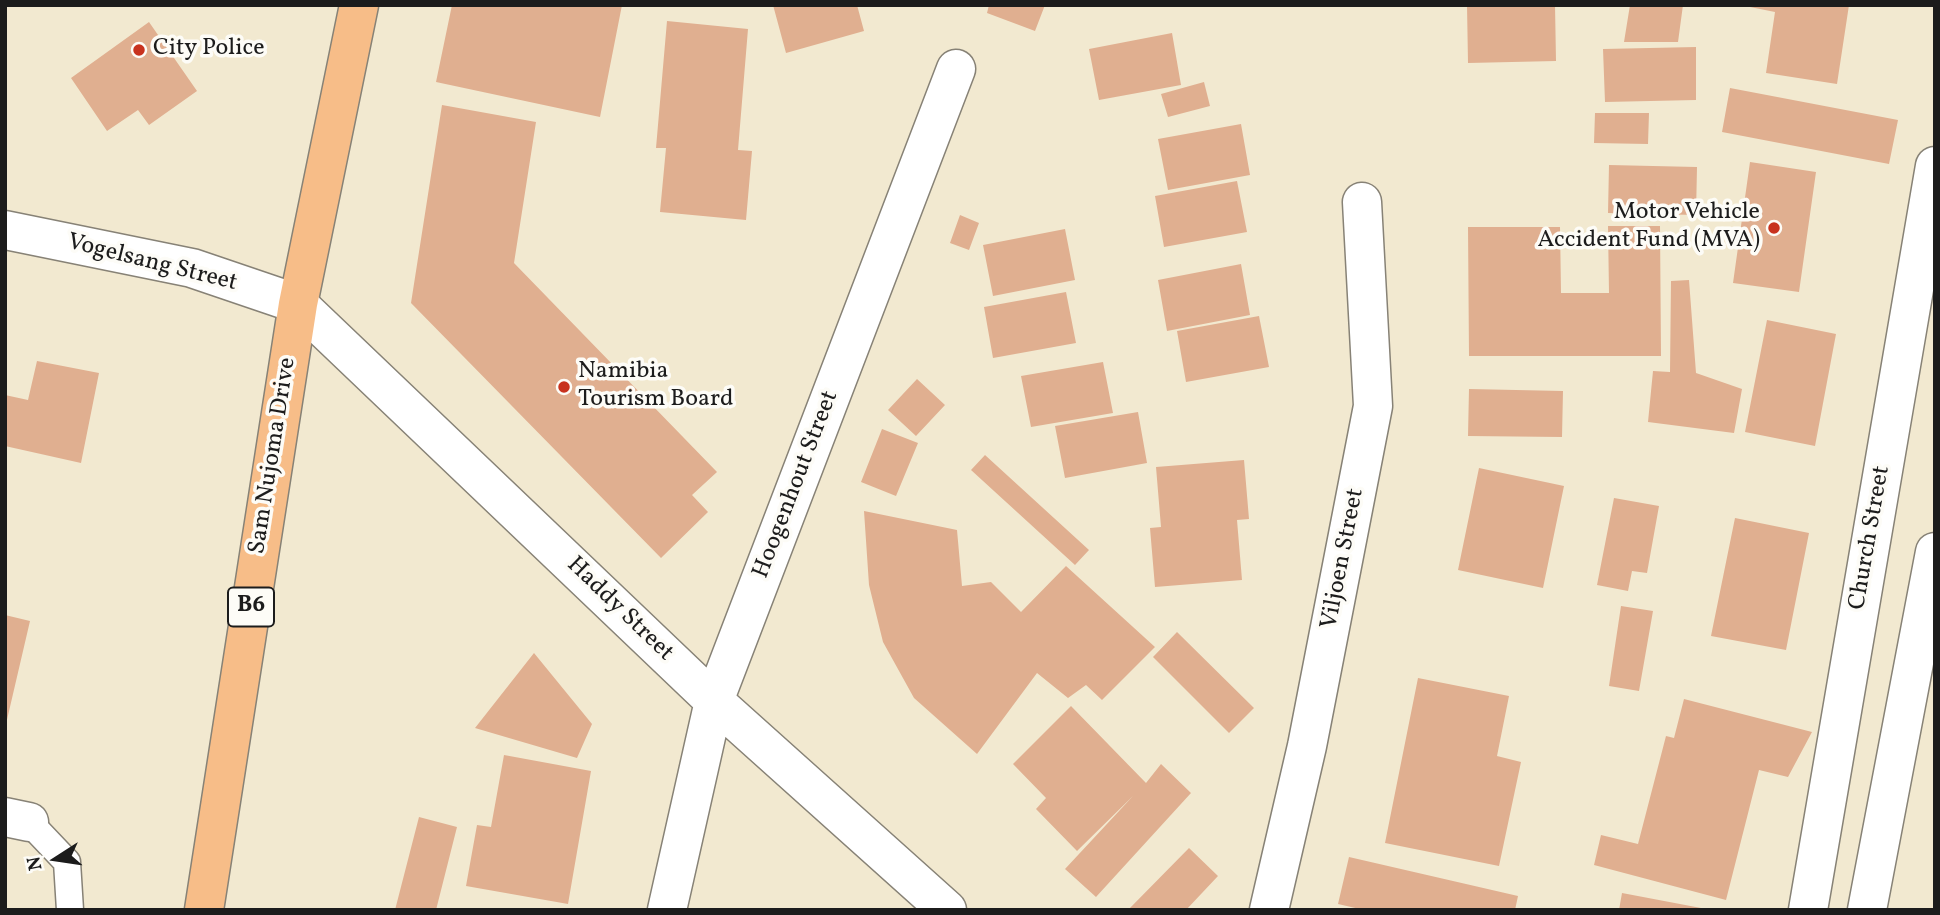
<!DOCTYPE html>
<style>
body{margin:0}
#map{position:relative;width:1940px;height:915px;overflow:hidden;background:#f2e9d0;font-family:Vollkorn,serif}
canvas{display:block}
.frame{position:absolute;inset:0;border:7px solid #1c1c1c;pointer-events:none}
.north{position:absolute;left:21px;top:824px;width:70px;height:70px;-webkit-text-stroke:5px #fdfcf7;paint-order:stroke;rotate:258deg;font-size:19px;font-weight:700;line-height:28px;text-align:center;color:#1c1c1c}
.north::after{content:'';display:block;margin:auto;width:24px;height:32px;background:#1c1c1c;clip-path:polygon(50% 0,100% 100%,50% 72%,0 100%)}
</style>
<div id="map">
<canvas width="1940" height="915"></canvas>
<div class="frame"></div>
<div class="north">N</div>
</div>
<script>
const ctx = document.querySelector('canvas').getContext('2d');
ctx.lineJoin = 'round';
function paint(path, color) { ctx.fillStyle = color; ctx.fill(path, 'evenodd'); }
function trace(path, color, width, dash) { ctx.strokeStyle = color; ctx.lineWidth = width; ctx.lineCap = dash ? 'butt' : 'round'; ctx.setLineDash(dash || []); ctx.stroke(path); }
function label(font, color, halo, rows, align = 'center') {
  ctx.font = font + ' Vollkorn,serif'; ctx.lineWidth = 7; ctx.setLineDash([]); ctx.textBaseline = 'middle'; ctx.strokeStyle = halo; ctx.fillStyle = color; for (const [text, x, y, turn = 0] of rows) {
    ctx.save(); ctx.translate(x, y); ctx.rotate((+turn || 0) * Math.PI / 180); ctx.textAlign = isNaN(turn) ? turn : align; if (halo) ctx.strokeText(text, 0, 0); ctx.fillText(text, 0, 0); ctx.restore();
  }
}
const building = new Path2D(`
 M452 5H622L600 117 436 82Z
 M773 5H857L864 31 786 53Z
 M989 5H1045L1035 31 987 13Z
 M1467 5H1555L1556 61 1468 63Z
 M1630 5H1683L1678 42H1624Z
 M1740 5H1849L1837 84 1766 73 1775 12Z
 M667 21 748 29 738 150 752 151 746 220 660 212 666 148H656Z
 M149 22 197 91 149 125 138 110 107 131 71 78Z
 M1172 33 1181 85 1099 100 1089 49Z
 M1696 47V100L1605 102 1603 49Z
 M1204 82 1210 106 1168 117 1161 94Z
 M1730 88 1898 120 1889 164 1722 132Z
 M442 105 536 122 514 263 717 472 692 495 708 512 661 558 411 303Z
 M1595 113H1649L1648 144 1594 143Z
 M1241 124 1250 175 1168 190 1158 139Z
 M1750 162 1816 172 1799 292 1733 283Z
 M1609 165 1697 167 1696 215 1608 213Z
 M1237 181 1247 232 1164 247 1155 196Z
 M960 215 979 223 969 250 950 243Z
 M1608 226H1660L1661 356H1469L1468 227H1560L1561 293H1609Z
 M1065 229 1075 280 993 296 983 245Z
 M1241 264 1250 315 1167 331 1158 280Z
 M1689 280 1696 373 1742 389 1734 433 1648 422 1653 371 1670 372 1671 281Z
 M1066 292 1076 343 993 358 984 307Z
 M1259 316 1269 367 1186 382 1177 331Z
 M1767 320 1836 334 1815 446 1745 432Z
 M37 361 99 373 81 463 5 446V395L28 400Z
 M1103 362 1113 413 1031 427 1021 376Z
 M917 379 945 405 916 436 888 410Z
 M1469 389 1563 391 1562 437 1468 436Z
 M1138 412 1147 463 1065 478 1055 426Z
 M882 429 918 443 896 496 861 482Z
 M985 455 1089 550 1075 565 971 470Z
 M1244 460 1249 519 1237 520 1242 580 1155 587 1150 528 1161 527 1156 467Z
 M1479 468 1564 486 1543 588 1458 570Z
 M1614 498 1659 506 1647 573 1632 571 1628 591 1597 585Z
 M864 511 957 530 962 586 991 582 1021 612 1066 566 1155 647 1102 700 1086 685 1068 698 1037 673 977 754 914 698 883 642 869 585Z
 M1735 518 1809 533 1786 650 1711 636Z
 M1621 606 1653 611 1639 691 1609 686Z
 M5 615 30 621 6 724H5Z
 M1177 632 1254 708 1229 733 1153 657Z
 M534 653 592 724 577 758 475 728Z
 M1418 678 1509 696 1497 756 1521 762 1499 866 1385 843Z
 M1684 699 1812 732 1788 777 1759 770 1726 900 1594 865 1601 835 1638 844 1666 736 1674 738Z
 M1071 706 1146 783 1161 764 1191 793 1096 897 1065 869 1133 796 1077 851 1036 809 1046 798 1013 764Z
 M504 755 591 771 568 904 466 886 477 825 491 827Z
 M419 817 457 827 436 910H395Z
 M1189 848 1218 876 1186 910H1128Z
 M1349 857 1518 896 1515 910H1364L1338 904Z
 M1622 893 1701 908V910H1619Z`);
const service = new Path2D(`
 M29 822 67 862 70 910`);
const minor = new Path2D(`
 M5 230 192 268 298 304 714 701 947 910
 M5 817 29 822
 M667 910 714 701 956 69
 M1269 910 1307 746 1373 406 1362 202
 M1808 910 1935 166
 M1867 910 1935 552`);
const trunk = new Path2D(`
 M204 910 298 304 359 5`);
const markers = [
 [139,50,7,"#c8321e"],
 [1774,228,7,"#c8321e"],
 [564,387,7,"#c8321e"]
];
const shields = [
 [251,607,46]
];
const shieldNames = [
 ["B6",251,607]
];
const poiNames = [
 ["City Police",153,50],
 ["Motor Vehicle",1760,214,"right"],
 ["Accident Fund (MVA)",1760,242,"right"],
 ["Namibia",578,373],
 ["Tourism Board",578,401]
];
const streetNames = [
 ["Vogelsang Street",152,264,14],
 ["Sam Nujoma Drive",274,456,-81],
 ["Hoogenhout Street",797,485,-69],
 ["Church Street",1871,538,-80],
 ["Viljoen Street",1344,559,-79],
 ["Haddy Street",619,610,44]
];
paint(building, '#e0af90');
trace(service, '#878276', 29);
trace(minor, '#878276', 41);
trace(trunk, '#878276', 41);
trace(service, '#fff', 26);
trace(minor, '#fff', 38);
trace(trunk, '#f7bd88', 38);
for (const [x, y, r, color] of markers) { const dot = new Path2D(); dot.arc(x, y, r, 0, 2 * Math.PI); ctx.fillStyle = color; ctx.fill(dot); trace(dot, '#fdfcf7', 2.5); }
for (const [x, y, w] of shields) { const box = new Path2D(); box.roundRect(x - w / 2, y - 19.5, w, 39, 5); ctx.fillStyle = '#fdfcf7'; ctx.fill(box); trace(box, '#1c1c1c', 2); }
label('bold 23px', '#1c1c1c', null, shieldNames);
label('24px', '#1c1c1c', '#fdfcf7', poiNames, 'left');
label('24px', '#1c1c1c', '#fdfcf7', streetNames);
</script>
